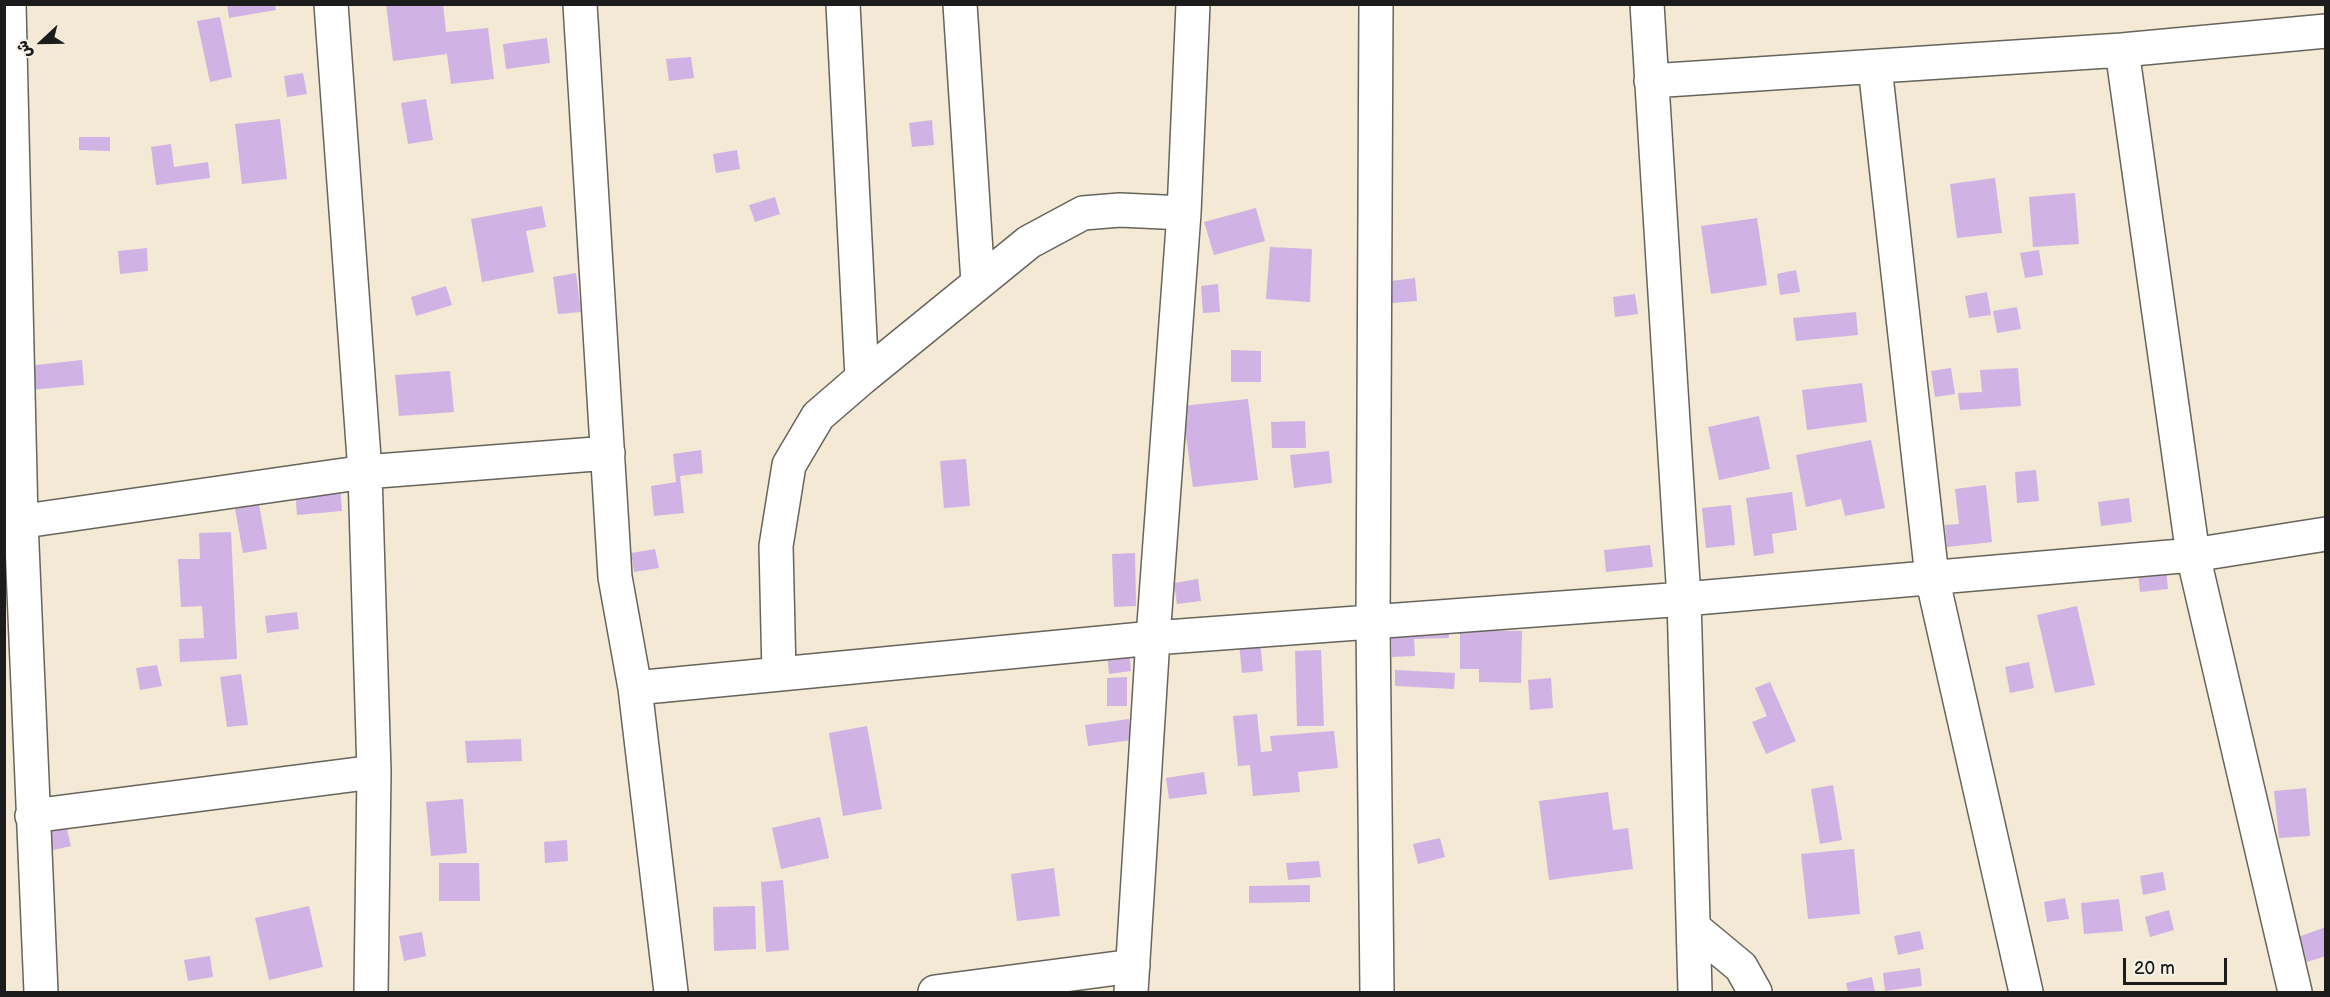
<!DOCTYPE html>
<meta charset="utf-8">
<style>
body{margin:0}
#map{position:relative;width:2330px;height:997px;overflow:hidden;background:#f3e9d4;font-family:"Balsamiq Sans","Playpen Sans Arabic",sans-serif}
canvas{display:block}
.frame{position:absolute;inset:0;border:6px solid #1c1c1c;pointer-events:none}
.north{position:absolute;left:12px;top:12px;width:60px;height:60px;-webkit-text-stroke:4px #f7f3e8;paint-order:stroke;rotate:248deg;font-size:16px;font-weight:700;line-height:24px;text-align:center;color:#1c1c1c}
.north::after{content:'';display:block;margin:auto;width:21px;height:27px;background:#1c1c1c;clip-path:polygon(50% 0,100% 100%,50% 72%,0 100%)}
.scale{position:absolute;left:2123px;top:958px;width:104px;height:27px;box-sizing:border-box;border:3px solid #1c1c1c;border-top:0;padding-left:8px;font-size:18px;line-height:21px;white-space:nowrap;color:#1c1c1c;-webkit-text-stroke:4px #f7f3e8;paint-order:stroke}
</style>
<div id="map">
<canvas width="2330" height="997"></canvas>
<div class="frame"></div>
<div class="north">ش</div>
<div class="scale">20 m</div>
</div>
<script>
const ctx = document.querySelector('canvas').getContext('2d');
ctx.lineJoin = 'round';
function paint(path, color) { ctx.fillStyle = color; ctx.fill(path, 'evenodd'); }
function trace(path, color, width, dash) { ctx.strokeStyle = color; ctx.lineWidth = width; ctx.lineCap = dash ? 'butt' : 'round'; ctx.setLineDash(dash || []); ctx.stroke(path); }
const building = new Path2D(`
 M227 4H275L276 10 229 18Z
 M386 4H443L446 32 488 28 494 79 451 84 447 54 393 61Z
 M220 17 232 77 210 82 197 21Z
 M547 38 550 63 506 69 503 44Z
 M691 57 694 78 669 81 666 59Z
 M303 73 307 94 287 97 284 76Z
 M426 99 433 140 408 144 401 103Z
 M280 119 287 179 242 184 235 124Z
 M932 120 934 145 912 147 909 123Z
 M79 137H110V151L79 150Z
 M171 144 174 167 208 162 210 178 156 185 151 147Z
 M737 150 740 169 716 173 713 154Z
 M1995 178 2002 233 1957 238 1950 184Z
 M2075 193 2079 244 2033 247 2029 197Z
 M775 197 780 214 755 222 749 205Z
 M542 206 546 227 526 231 534 272 482 282 471 219Z
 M1256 208 1265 241 1214 255 1204 222Z
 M1757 218 1767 285 1711 294 1701 226Z
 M1270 247 1312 249 1310 302 1266 299Z
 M147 248 148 271 120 274 118 251Z
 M2039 250 2043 275 2025 278 2020 253Z
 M1796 270 1800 292 1780 295 1777 274Z
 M576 273 581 312 558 314 553 277Z
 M1415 278 1417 301 1392 303 1391 281Z
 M1218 284 1220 312 1203 313 1201 286Z
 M446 286 452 305 416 316 411 297Z
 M1987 292 1991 315 1969 318 1965 296Z
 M1635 294 1638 314 1615 317 1613 297Z
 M2017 307 2021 329 1997 333 1993 311Z
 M1856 312 1858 335 1796 341 1793 318Z
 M1231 350 1261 351V382H1231Z
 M82 360 84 385 30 390 27 366Z
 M1951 368 1955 394 1935 397 1931 371Z
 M2018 368 2021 406 1960 410 1958 393 1982 392 1980 370Z
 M450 371 454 412 399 416 395 375Z
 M1862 383 1867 422 1807 430 1802 390Z
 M1248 399 1258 480 1193 487 1182 406Z
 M1759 416 1770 469 1719 480 1708 427Z
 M1305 421 1306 448H1272L1271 422Z
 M1871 440 1885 508 1845 516 1841 499 1806 507 1796 455Z
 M701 450 703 473 680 476 684 513 654 516 651 486 676 482 673 454Z
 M1329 451 1332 483 1294 488 1290 455Z
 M966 459 970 506 944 508 940 461Z
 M2036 470 2039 501 2017 503 2015 472Z
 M340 485 342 511 297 515 295 489Z
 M1986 485 1992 542 1947 547 1945 525 1959 524 1955 489Z
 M1792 492 1797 530 1772 534 1774 553 1754 556 1746 498Z
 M2129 498 2132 522 2101 526 2098 502Z
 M259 504 267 549 243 553 235 509Z
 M1731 505 1735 545 1706 548 1702 508Z
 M231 532 237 659 180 662 179 639 204 638 202 606 181 607 178 559H200L199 533Z
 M1650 545 1653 567 1606 572 1604 550Z
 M655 549 659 568 634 572 631 553Z
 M1135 553 1136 606 1114 607 1112 554Z
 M2166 569 2168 589 2140 592 2138 572Z
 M1198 579 1201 601 1177 604 1174 583Z
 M2077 606 2095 685 2055 693 2037 615Z
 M297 612 299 629 267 633 265 616Z
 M1448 625 1449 638 1414 639 1415 656 1392 657 1391 628Z
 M1460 630 1522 631 1521 683 1479 682V669H1460Z
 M1260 642 1263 671 1242 673 1239 644Z
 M1321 650 1324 726H1297L1295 651Z
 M1129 651 1131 671 1109 674 1107 654Z
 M2029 662 2034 688 2010 693 2005 667Z
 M157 665 162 686 140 690 136 668Z
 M1395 670 1455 673 1454 689 1395 686Z
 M241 674 248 725 227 727 220 677Z
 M1127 677V706H1107V678Z
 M1551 678 1553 708 1530 710 1528 680Z
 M1770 682 1796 741 1766 754 1752 722 1767 716 1755 688Z
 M1257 714 1261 752 1272 751 1270 736 1334 731 1338 768 1298 772 1300 792 1253 796 1250 765 1238 766 1233 716Z
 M1129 719 1132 740 1088 746 1085 725Z
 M867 726 882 809 843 816 829 733Z
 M521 739 522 761 467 763 465 741Z
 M1204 772 1207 794 1169 799 1166 778Z
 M1833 785 1842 840 1820 844 1811 789Z
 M2306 788 2310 836 2279 838 2274 791Z
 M1608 792 1613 830 1628 828 1633 869 1549 880 1539 801Z
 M463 799 467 853 431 856 426 802Z
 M820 817 829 858 781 869 772 828Z
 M66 825 71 846 45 852 40 832Z
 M1440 838 1445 857 1418 864 1413 844Z
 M567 840 568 861 545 863 544 842Z
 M1854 849 1860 914 1808 919 1801 854Z
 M1319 861 1321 877 1288 880 1286 863Z
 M439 863H479L480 901H439Z
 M1054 868 1060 916 1017 921 1011 874Z
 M2163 872 2166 890 2143 895 2140 876Z
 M783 880 789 950 766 952 761 882Z
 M1310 885V902L1249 903V886Z
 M2065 898 2069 919 2047 922 2044 902Z
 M2119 899 2123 931 2084 934 2081 903Z
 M309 906 323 967 269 980 255 918Z
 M755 906 756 949 714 951 713 907Z
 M2169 910 2174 930 2150 937 2145 917Z
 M2326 927V956L2307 962 2298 937Z
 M1920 931 1924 949 1898 955 1894 936Z
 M422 932 426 956 404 961 399 936Z
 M210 956 213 977 188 981 184 960Z
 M1920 968 1922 986 1885 991 1883 973Z
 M1872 977 1875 992H1848L1846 983Z`);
const minor = new Path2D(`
 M9 4 21 521 41 992
 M331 4 365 472 374 772 371 992
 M580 4 615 577 635 688 671 992
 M843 4 862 378
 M960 4 978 283
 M1376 4 1373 623 1377 992
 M1647 4 1684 599 1695 992
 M2122 50 2193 555 2295 992
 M1875 67 1932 577 2026 992
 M1651 81 2122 50 2326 31
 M4 524 365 472 608 453
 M779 674 776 546 789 465 818 416 862 378 1029 242 1083 213 1120 210 1184 213
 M635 688 1153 638 1684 599 2193 555 2326 534
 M32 816 374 772
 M1694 928 1741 967 1755 992
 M935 992 1133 966
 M1131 992 1153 638 1184 213 1193 4`);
paint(building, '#d1b2e5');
trace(minor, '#67645c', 36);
trace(minor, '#fff', 33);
</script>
